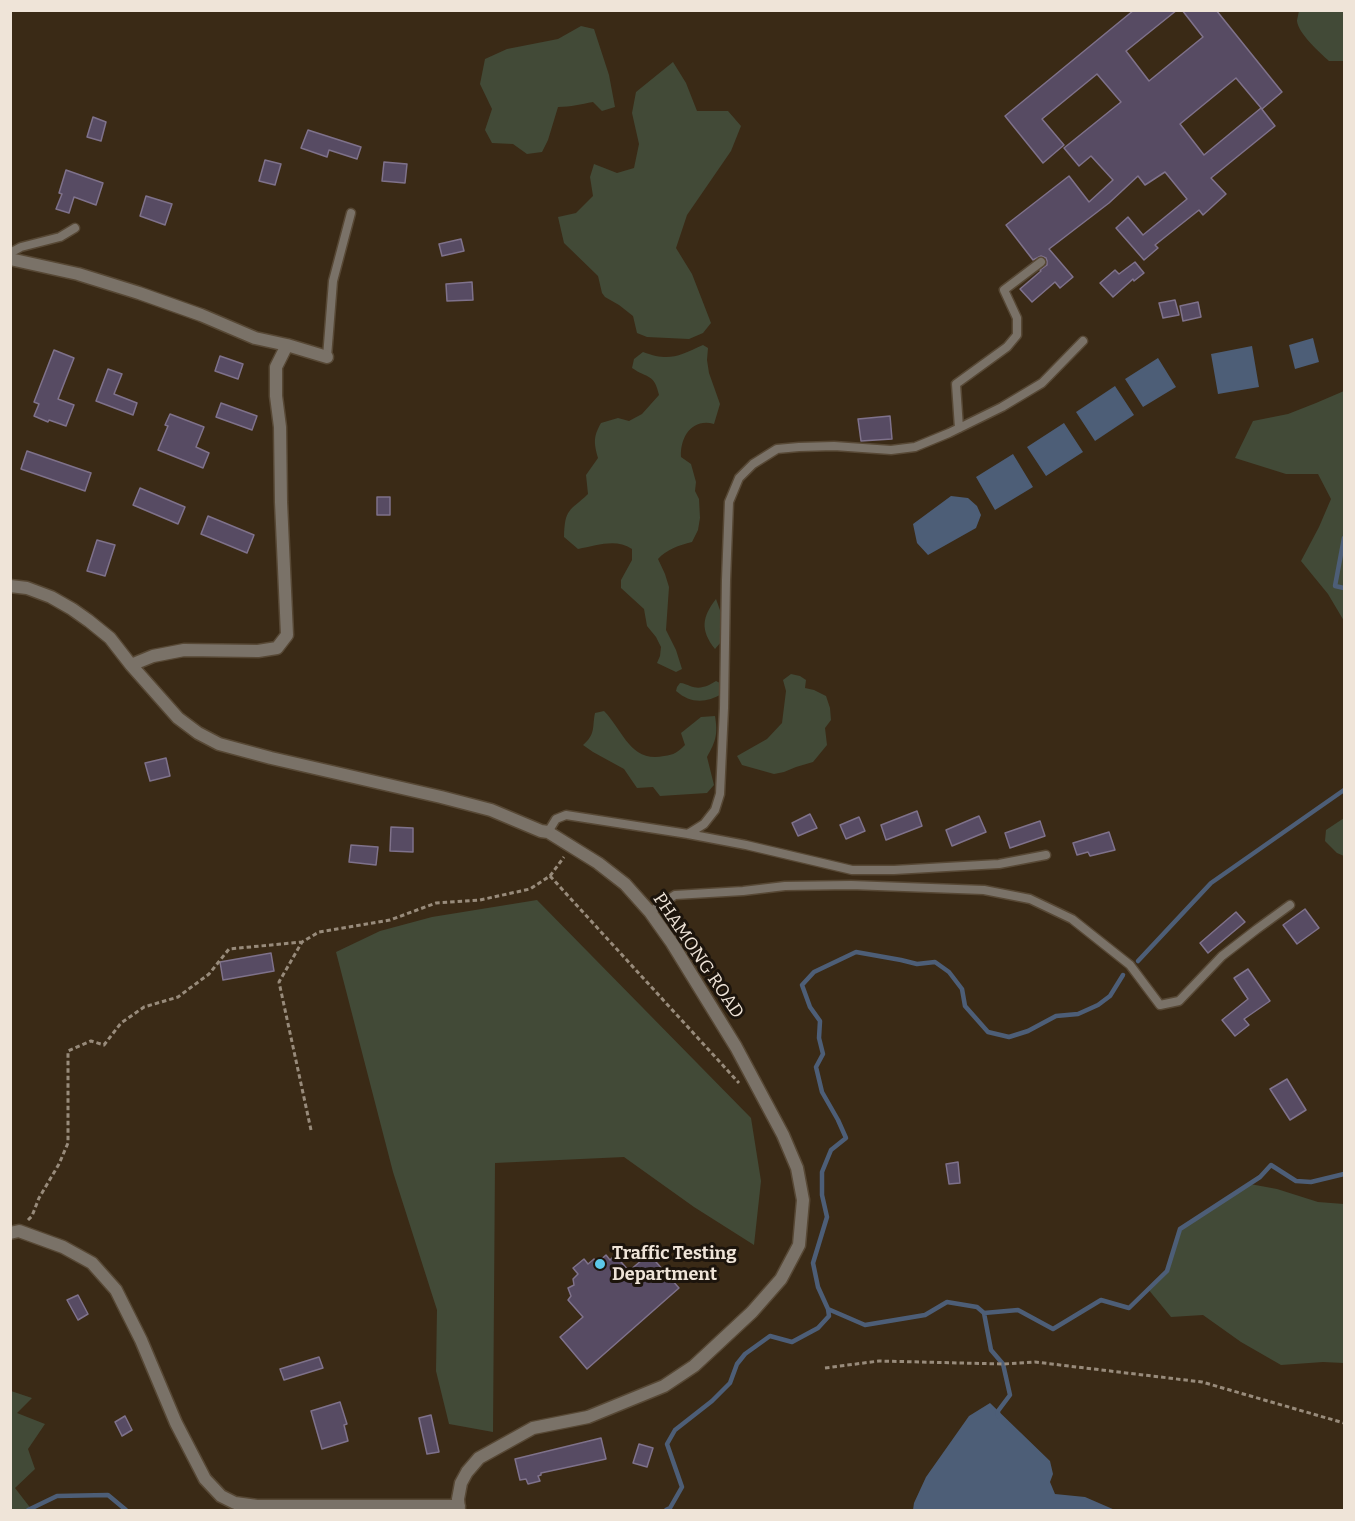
<!DOCTYPE html>
<style>
body{margin:0}
#map{position:relative;width:1355px;height:1521px;overflow:hidden;background:#3a2a16;font-family:Bitter,serif}
canvas{display:block}
.frame{position:absolute;inset:0;border:12px solid #efe4d8;pointer-events:none}
</style>
<div id="map">
<canvas width="1355" height="1521"></canvas>
<div class="frame"></div>
</div>
<script>
const ctx = document.querySelector('canvas').getContext('2d');
ctx.lineJoin = 'round';
function paint(path, color) { ctx.fillStyle = color; ctx.fill(path, 'evenodd'); }
function trace(path, color, width, dash) { ctx.strokeStyle = color; ctx.lineWidth = width; ctx.lineCap = dash ? 'butt' : 'round'; ctx.setLineDash(dash || []); ctx.stroke(path); }
function label(font, color, halo, rows, align = 'center') {
  ctx.font = font + ' Bitter,serif'; ctx.lineWidth = 6; ctx.setLineDash([]); ctx.textBaseline = 'middle'; ctx.strokeStyle = halo; ctx.fillStyle = color; for (const [text, x, y, turn = 0] of rows) {
    ctx.save(); ctx.translate(x, y); ctx.rotate((+turn || 0) * Math.PI / 180); ctx.textAlign = isNaN(turn) ? turn : align; if (halo) ctx.strokeText(text, 0, 0); ctx.fillText(text, 0, 0); ctx.restore();
  }
}
const green = new Path2D(`
 M1299 11H1344V61H1329C1320 53 1298 33 1297 21 1297 20 1299 11 1299 11Z
 M581 26 594 29 609 75 615 107 602 111 593 102C581 104 571 107 558 107L548 140 542 152 527 154 513 144 492 143 485 130 492 109 480 84 485 59 507 49 558 39Z
 M673 62 686 83 697 111H728L741 126 731 151 687 215 676 248 692 274 711 323 703 333 689 339 647 337 637 333 633 316 619 305 605 297 602 293 598 276 564 243 558 217 576 213 593 196 590 177 594 164 617 173 634 168 639 144 632 113 636 92Z
 M703 345 708 348 707 360 709 373 720 404 714 424C692 418 680 437 681 457L691 464 696 482 695 491 699 499 700 518 698 530 692 542C679 545 666 550 658 559L665 574 669 587 666 630 676 650 682 669 676 672 657 663 660 656 661 647 656 637 647 626 644 609 621 588V580L632 560V549C615 538 597 546 578 549L564 537C565 508 569 512 588 494L586 475 598 458C594 443 593 437 601 423L618 418 629 421 642 414 659 395C654 373 648 379 632 368L634 359 643 352C670 362 678 356 703 345Z
 M1344 391V621L1328 594 1301 561 1319 527 1331 499 1318 474H1286L1235 458 1253 421 1288 414 1316 403Z
 M716 599 721 613 720 629 721 642 715 649C700 630 702 617 716 599Z
 M791 674 800 676 806 680 805 688 814 690 826 696 830 708 831 720 825 728 827 745 813 762 796 767 784 772 774 774 742 765 737 756 767 739 782 723 786 691 783 680Z
 M716 681 722 684V694C706 703 691 704 676 691L677 687 680 683C684 683 687 685 690 686 700 690 708 686 716 681Z
 M604 711C623 730 630 763 664 756 674 755 678 752 685 745L681 733 701 717 715 716C718 734 716 741 707 757L714 785 707 793 660 796 653 787 637 788 624 769 593 752 583 745C596 734 592 727 595 713Z
 M1344 818V856L1337 853 1325 841 1326 830Z
 M537 900 751 1118 761 1181 754 1245 694 1207 624 1157 495 1163 493 1432 449 1424 436 1371 437 1310 393 1172 336 952 380 931 432 917Z
 M1250 1184 1277 1189 1318 1202 1344 1204V1363L1323 1362 1281 1365 1241 1342 1203 1315 1171 1317 1148 1289 1167 1271 1180 1229Z
 M11 1391 32 1398 17 1413 45 1424 28 1449 35 1469 15 1488 32 1510H11Z`);
const water = new Path2D(`
 M1313 338 1319 362 1295 369 1289 345Z
 M1252 346 1259 387 1218 394 1211 354Z
 M1158 358 1176 387 1143 407 1125 379Z
 M1115 386 1134 415 1095 441 1076 412Z
 M1064 423 1083 452 1046 476 1027 447Z
 M1013 454 1033 487 995 510 976 477Z
 M951 496 968 498 977 506 981 515 976 528 928 555 917 543 913 524Z
 M990 1403 1050 1461 1053 1474 1050 1482 1055 1494 1085 1497 1115 1510H913L914 1503 926 1477 969 1416Z`);
const stream = new Path2D(`
 M1344 538 1335 586 1344 588
 M1138 961 1211 883 1344 790
 M828 1309 865 1325 925 1315 947 1302 977 1307 984 1313 1018 1310 1053 1329 1101 1300 1129 1308 1167 1271 1180 1229 1260 1177 1271 1165 1296 1181 1311 1182 1344 1174
 M984 1313 991 1350 1003 1364 1010 1395 998 1411V1416
 M28 1510 57 1496 108 1495 126 1510
 M666 1510 670 1508 682 1487 667 1444 675 1430 712 1401 730 1383 737 1364 745 1354 770 1336 792 1342 818 1328 829 1316 828 1309 818 1287 813 1263 827 1217 822 1195V1172L831 1150 846 1138 838 1120 822 1092 816 1067 823 1054 819 1038 820 1021 810 1007 802 985 814 972 856 952 901 960 917 964 935 962 949 972 962 989 965 1006 988 1032 1009 1037 1028 1031 1056 1016 1078 1014 1098 1005 1110 996 1123 975`);
const building = new Path2D(`
 M1134 10H1177L1126 51 1149 81 1203 37 1182 10H1216L1282 92 1262 109 1236 78 1180 124 1204 155 1261 108 1275 126 1211 178 1226 194 1203 215 1199 210 1155 245 1158 248 1144 260 1116 228 1128 217 1143 235 1187 199 1165 172 1145 185 1138 176 1109 203 1049 249 1073 277 1060 288 1055 282 1032 302 1020 289 1041 271 1040 270 1047 265V261L1046 258 1041 256 1033 260 1006 225 1069 176 1089 202 1113 180 1091 156 1079 166 1064 148 1121 102 1097 74 1042 119 1064 145 1043 163 1005 116Z
 M93 117 106 122 101 141 87 137Z
 M308 130 361 147 357 159 329 150 327 157 301 148Z
 M265 160 281 164 275 185 259 181Z
 M384 162 407 164 405 183 382 181Z
 M66 170 103 183 96 205 74 197 69 213 56 209 62 194 59 193Z
 M146 196 172 204 165 225 140 216Z
 M461 239 464 251 442 256 439 244Z
 M1135 262 1144 273 1134 281 1133 279 1113 297 1100 283 1115 270 1119 274Z
 M472 282 473 300 447 301 446 284Z
 M1175 300 1179 315 1163 318 1159 303Z
 M1198 302 1201 317 1183 321 1180 306Z
 M54 350 74 358 58 399 74 405 66 426 49 420 48 422 34 416 39 404 34 402Z
 M220 356 243 364 238 379 215 371Z
 M108 369 122 374 114 394 137 403 133 415 96 401Z
 M221 403 257 416 252 430 216 417Z
 M170 414 204 427 196 447 209 453 203 468 158 450 168 426 165 425Z
 M890 416 892 439 861 441 858 419Z
 M27 451 91 473 85 491 21 469Z
 M140 488 185 507 178 524 133 505Z
 M377 497H390V515H377Z
 M208 516 254 535 247 553 201 534Z
 M97 540 115 545 105 576 87 571Z
 M166 758 170 776 150 781 145 763Z
 M917 811 922 826 886 840 881 825Z
 M810 814 817 828 798 836 792 823Z
 M979 816 986 832 952 846 946 830Z
 M859 817 865 831 846 839 840 825Z
 M1040 821 1045 836 1010 848 1005 833Z
 M391 827 413 828V852L390 851Z
 M1109 832 1115 850 1090 856 1088 852 1077 855 1073 843Z
 M351 845 378 847 376 865 349 862Z
 M1305 909 1319 928 1297 944 1283 925Z
 M1236 912 1245 922 1208 953 1200 943Z
 M271 953 274 971 223 980 220 962Z
 M1248 969 1270 1001 1244 1019 1249 1025 1235 1036 1222 1020 1248 999 1234 978Z
 M1287 1079 1306 1110 1290 1120 1270 1089Z
 M958 1162 960 1183 949 1184 946 1164Z
 M649 1254 679 1288 587 1369 560 1337 583 1317 568 1300 571 1296 568 1288 574 1285 573 1279 578 1274 573 1268 584 1259 588 1264 594 1259 597 1263 606 1255 610 1260 615 1255 629 1271Z
 M78 1295 88 1314 78 1320 67 1300Z
 M319 1357 323 1368 284 1380 280 1369Z
 M340 1402 347 1424 344 1425 348 1441 322 1449 311 1411Z
 M431 1415 439 1452 427 1454 419 1418Z
 M125 1416 132 1430 122 1436 115 1422Z
 M601 1438 606 1459 541 1473V1475L538 1476 540 1481 528 1484 526 1479 520 1480 515 1459Z
 M639 1444 653 1448 647 1467 633 1463Z`);
const path = new Path2D(`
 M550 876 739 1083
 M311 1130 279 982 302 942 319 932 390 920 436 903 480 900 530 889 550 876 564 857
 M28 1220 32 1216 39 1198 59 1164 68 1143V1051L91 1041 104 1045 121 1023 144 1007 178 997 209 974 229 949 302 942
 M825 1368 879 1361 1003 1364 1035 1362 1202 1382 1344 1423`);
const service = new Path2D(`
 M10 253 21 247 60 237 75 228
 M327 357 333 281 351 213
 M959 428 956 384 1007 347 1017 335V318L1004 290 1041 262
 M548 832 556 819 566 815 688 834 746 845 852 870H894L999 864 1046 855
 M688 834 704 824 715 810 720 794 724 708 726 580 729 502 739 478 753 464 777 449 799 447 834 446 891 450 915 447 949 433 1002 407 1042 383 1083 341
 M650 912 675 895 743 891 785 886 851 885 984 890 1030 899 1072 919 1130 965 1160 1005 1179 1001 1222 956 1257 929 1290 905`);
const minor = new Path2D(`
 M10 259 78 274 139 293 201 315 255 338 287 345 327 357
 M10 586 27 588 51 597 72 609 89 621 110 638 131 665 178 718 198 733 219 744 271 758 441 797 491 810 541 831 548 832 598 863 625 884 650 912 672 943 736 1047 783 1135 797 1168 803 1200 799 1245 781 1279 752 1312 694 1366 664 1386 588 1417 533 1428 479 1458 467 1472 461 1483 458 1499 459 1510
 M131 665 153 656 184 650 258 651 277 648 287 635 281 502 280 427 276 396V367L287 345
 M10 1233 19 1231 63 1247 92 1263 116 1290 141 1340 176 1423 205 1479 221 1496 235 1503 257 1506H459`);
const markers = [
 [600,1264,6,"#5cc7e8"]
];
const streetNames = [
 ["PHAMONG ROAD",698,956,56]
];
const poiNames = [
 ["Traffic Testing",612,1254],
 ["Department",612,1275]
];
paint(green, '#424a37');
paint(water, '#4d5e77');
trace(stream, '#4d5e77', 4.5);
paint(building, '#574b63');
trace(building, '#7f728b', 1.5);
trace(service, '#574835', 11);
trace(minor, '#574835', 15);
trace(path, '#988b7b', 3, [4.5, 3]);
trace(service, '#7a7268', 8);
trace(minor, '#7a7268', 12);
for (const [x, y, r, color] of markers) { const dot = new Path2D(); dot.arc(x, y, r, 0, 2 * Math.PI); ctx.fillStyle = color; ctx.fill(dot); trace(dot, '#1c140c', 2); }
label('18px', '#efe4d8', '#1c140c', streetNames);
label('bold 18px', '#efe4d8', '#1c140c', poiNames, 'left');
</script>
